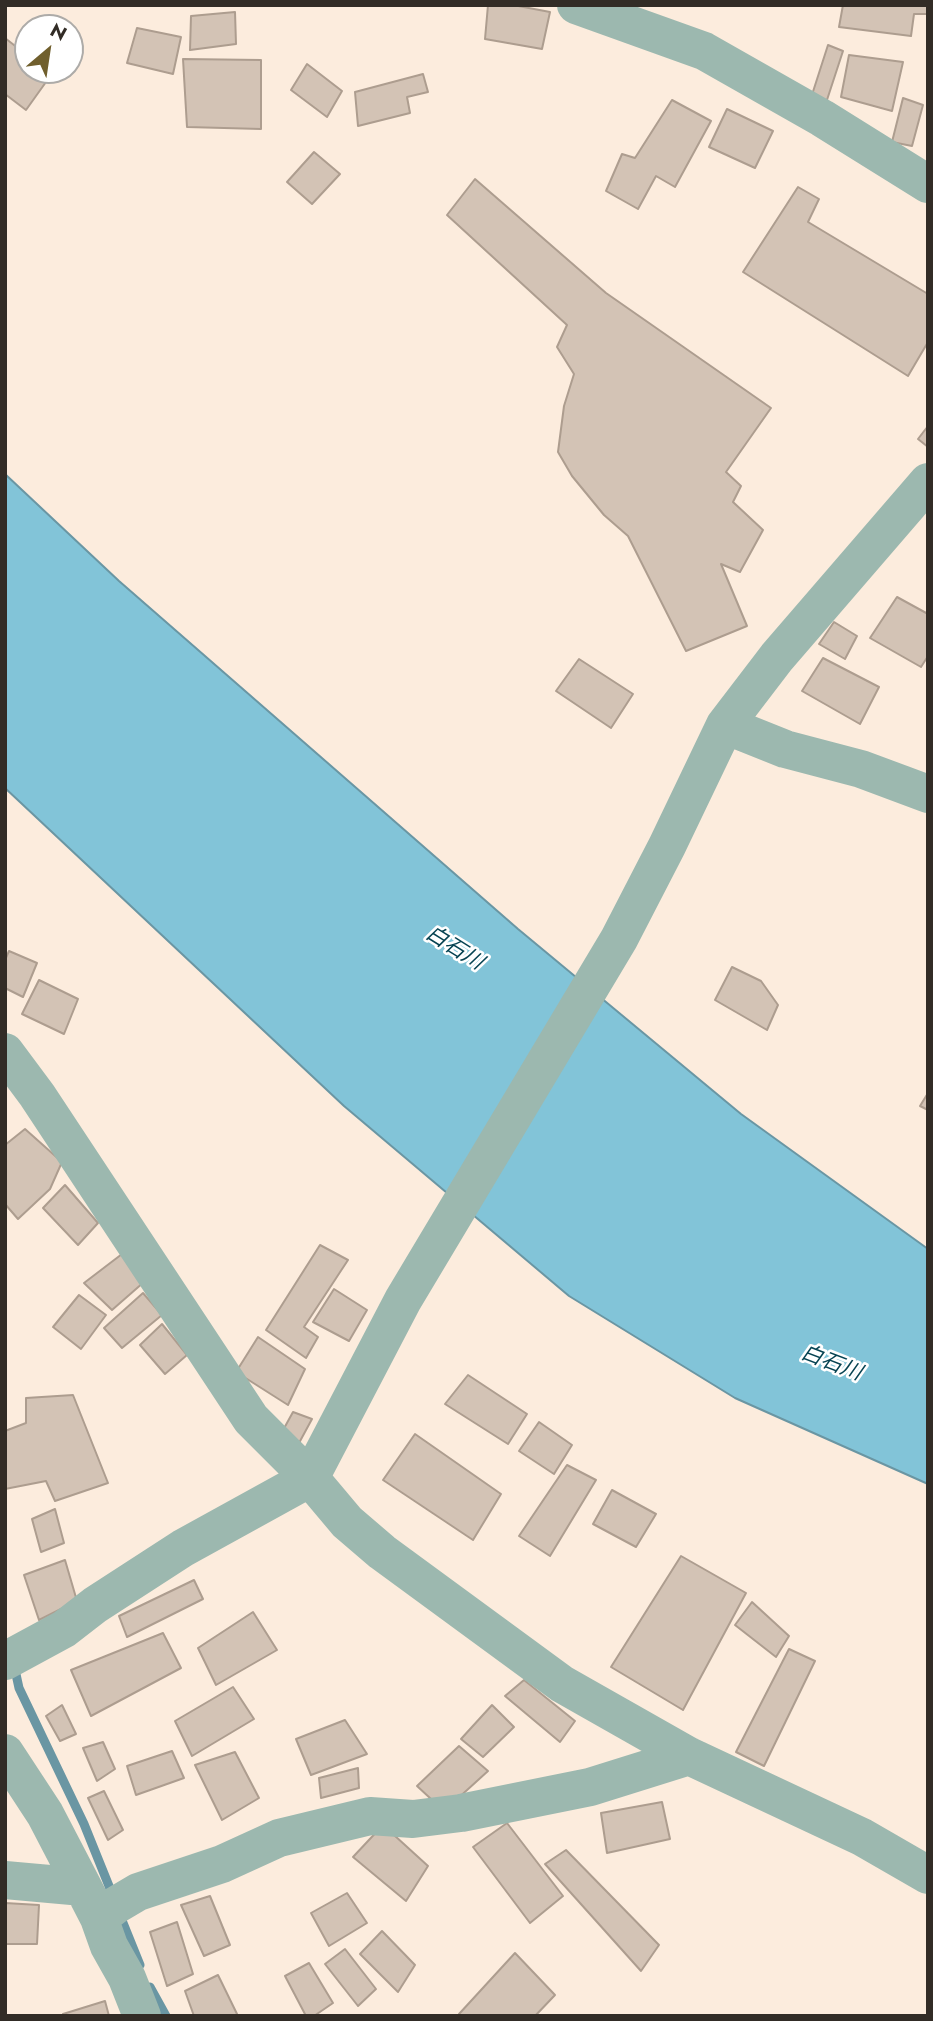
<!DOCTYPE html>
<meta charset="utf-8">
<style>
body{margin:0}
#map{position:relative;width:933px;height:2021px;overflow:hidden;background:#fcecdd;font-family:Jost,sans-serif}
canvas{display:block}
.frame{position:absolute;inset:0;border:7px solid #322c26;pointer-events:none}
.north{position:absolute;left:14px;top:14px;width:70px;height:70px;box-sizing:border-box;background:#fff;border:2px solid #adaba8;border-radius:50%;rotate:29deg;font-size:19px;font-weight:700;line-height:28px;text-align:center;color:#322c26}
.north::after{content:'';display:block;margin:auto;width:24px;height:32px;background:#705f2d;clip-path:polygon(50% 0,100% 100%,50% 72%,0 100%)}
</style>
<div id="map">
<canvas width="933" height="2021"></canvas>
<div class="frame"></div>
<div class="north">N</div>
</div>
<script>
const ctx = document.querySelector('canvas').getContext('2d');
ctx.lineJoin = 'round';
function paint(path, color) { ctx.fillStyle = color; ctx.fill(path, 'evenodd'); }
function trace(path, color, width, dash) { ctx.strokeStyle = color; ctx.lineWidth = width; ctx.lineCap = dash ? 'butt' : 'round'; ctx.setLineDash(dash || []); ctx.stroke(path); }
function label(font, color, halo, rows, align = 'center') {
  ctx.font = font + ' Jost,"Noto Sans JP",sans-serif'; ctx.lineWidth = 5; ctx.setLineDash([]); ctx.textBaseline = 'middle'; ctx.strokeStyle = halo; ctx.fillStyle = color; for (const [text, x, y, turn = 0] of rows) {
    ctx.save(); ctx.translate(x, y); ctx.rotate((+turn || 0) * Math.PI / 180); ctx.textAlign = isNaN(turn) ? turn : align; if (halo) ctx.strokeText(text, 0, 0); ctx.fillText(text, 0, 0); ctx.restore();
  }
}
const water = new Path2D(`
 M5 474 119 581 518 929 741 1114 928 1249V1484L735 1398 569 1296 344 1106 5 788Z`);
const stream = new Path2D(`
 M14 1665 19 1688 84 1824 113 1896
 M119 1913 140 1965
 M150 1987 166 2016`);
const building = new Path2D(`
 M488 5H513L550 12 542 49 485 39Z
 M843 5H928V14H914L911 36 839 27Z
 M235 12 236 44 190 50 191 16Z
 M137 28 181 37 173 74 127 63Z
 M5 38 28 56V70H45L51 75 26 110 5 94Z
 M828 45 843 51 825 106 810 101Z
 M849 55 903 62 892 111 841 97Z
 M183 59 261 60V129L187 127Z
 M307 64 342 91 327 117 291 90Z
 M423 74 428 92 407 97 410 113 358 126 355 92Z
 M903 98 923 105 912 146 892 142Z
 M672 100 711 121 675 187 656 176 638 209 606 191 622 154 635 158Z
 M727 109 773 131 755 168 709 147Z
 M314 152 340 174 312 204 287 182Z
 M475 179 606 293 771 408 726 472 741 486 733 502 763 530 740 572 721 564 747 626 686 651 628 536 604 515 572 476 558 452 564 406 574 374 557 347 567 325 447 215Z
 M798 187 819 199 808 222 928 294V342L908 376 743 272Z
 M928 426V447L918 439Z
 M897 597 928 614V656L921 667 870 638Z
 M834 622 857 636 845 659 819 644Z
 M823 658 879 687 860 724 802 691Z
 M579 659 633 694 611 728 556 691Z
 M9 951 37 963 23 997 5 988V960Z
 M732 967 761 981 778 1005 767 1030 715 1000Z
 M39 980 78 999 64 1034 22 1014Z
 M928 1093V1110L920 1106Z
 M25 1129 62 1162 50 1189 18 1219 5 1204V1145Z
 M65 1185 98 1223 78 1245 43 1208Z
 M320 1245 348 1260 304 1327 318 1337 306 1358 266 1330Z
 M122 1254 144 1282 112 1310 84 1283Z
 M334 1289 367 1310 349 1341 313 1322Z
 M143 1293 162 1315 122 1348 104 1328Z
 M79 1295 106 1315 81 1349 53 1327Z
 M162 1324 187 1355 165 1374 140 1345Z
 M258 1337 305 1369 288 1405 236 1372Z
 M468 1375 527 1414 508 1444 445 1404Z
 M73 1395 108 1483 55 1501 46 1481 5 1489V1431L26 1423V1398Z
 M293 1412 312 1419 299 1443 282 1432Z
 M539 1422 572 1445 554 1474 519 1451Z
 M415 1434 501 1494 473 1540 383 1480Z
 M567 1465 596 1480 550 1556 519 1536Z
 M612 1490 656 1514 636 1547 593 1524Z
 M55 1509 64 1543 41 1552 32 1519Z
 M681 1556 746 1593 683 1710 611 1667Z
 M65 1560 77 1601 39 1620 24 1575Z
 M194 1580 203 1599 127 1637 119 1616Z
 M752 1602 789 1636 776 1657 735 1625Z
 M253 1612 277 1650 216 1685 198 1648Z
 M163 1633 181 1668 91 1716 71 1670Z
 M789 1649 815 1661 764 1766 736 1752Z
 M524 1680 575 1721 560 1742 505 1696Z
 M233 1687 254 1719 192 1756 175 1721Z
 M62 1705 76 1734 60 1741 46 1716Z
 M492 1705 514 1727 483 1757 461 1739Z
 M345 1720 367 1754 311 1775 296 1739Z
 M103 1742 115 1769 97 1781 83 1748Z
 M459 1746 488 1771 444 1811 417 1786Z
 M172 1751 184 1778 136 1795 127 1766Z
 M235 1752 259 1798 222 1820 195 1765Z
 M358 1768 359 1788 321 1798 319 1778Z
 M104 1791 123 1830 108 1840 88 1798Z
 M662 1802 670 1839 607 1853 601 1813Z
 M507 1823 563 1896 530 1923 473 1847Z
 M383 1825 428 1866 406 1901 353 1857Z
 M566 1850 659 1945 641 1971 545 1864Z
 M347 1893 367 1923 329 1946 311 1913Z
 M210 1896 230 1945 204 1956 181 1905Z
 M5 1903 39 1905 37 1944H5Z
 M177 1922 193 1974 167 1986 150 1932Z
 M382 1931 415 1965 398 1992 360 1954Z
 M345 1949 376 1989 358 2006 325 1964Z
 M515 1953 555 1995 535 2016H461L459 2014Z
 M309 1963 333 2003 314 2016H306L285 1976Z
 M218 1975 238 2016H194L185 1991Z
 M105 2001 109 2016H64L63 2014Z`);
const minor = new Path2D(`
 M576 5 704 51 822 118 928 184
 M725 725 785 749 861 769 928 794
 M5 1052 37 1095 251 1419 310 1478 347 1522 382 1552 562 1684 689 1756 862 1837 928 1875
 M5 1661 64 1629 95 1605 183 1548 310 1478 403 1300 619 939 667 846 725 725 777 657 928 482
 M5 1753 45 1814 83 1887 99 1918 109 1946 127 1978 142 2016
 M5 1880 83 1887
 M99 1918 116 1905 138 1892 222 1864 279 1838 370 1816 413 1819 461 1813 590 1787 689 1756`);
const waterNames = [
 ["白石川",454,949,32],
 ["白石川",831,1364,21]
];
paint(water, '#82c4d8');
trace(water, '#6a96a3', 2);
trace(stream, '#6a96a3', 9);
paint(building, '#d3c3b5');
trace(building, '#ad9d8f', 2);
trace(minor, '#9cb8af', 38);
label('italic 21px', '#064352', '#fff', waterNames);
</script>
